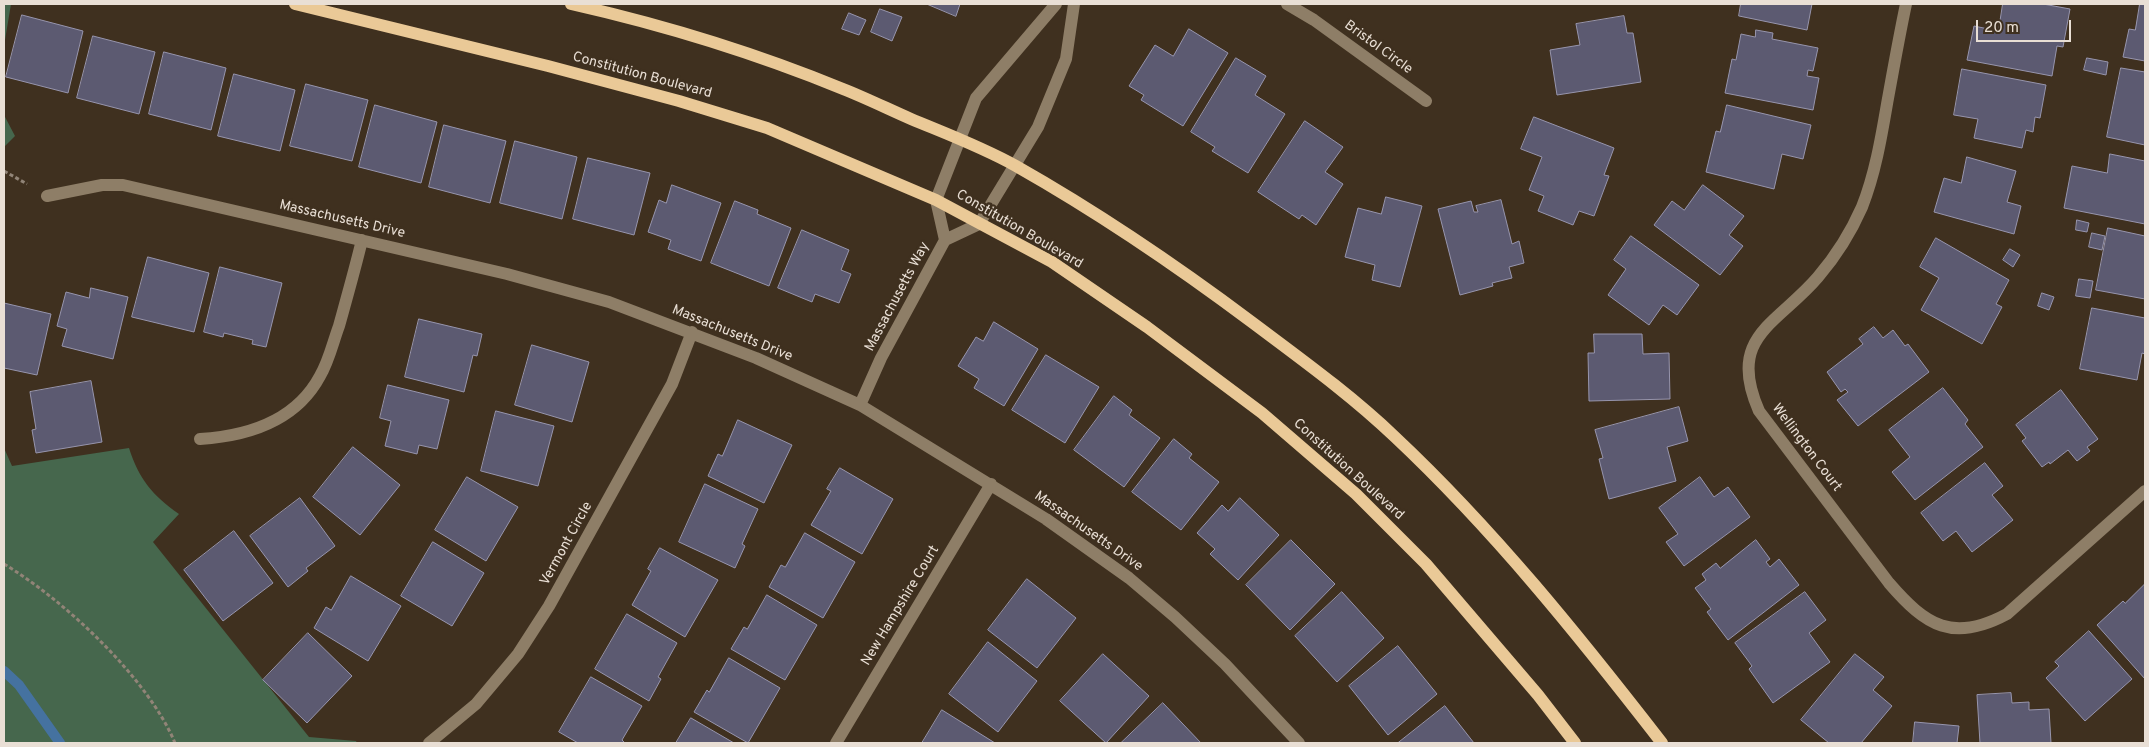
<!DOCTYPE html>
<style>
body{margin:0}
#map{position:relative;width:2149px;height:747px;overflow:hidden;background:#3f301f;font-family:Overpass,sans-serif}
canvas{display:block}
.frame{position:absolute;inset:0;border:5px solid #e9dfd5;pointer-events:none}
.scale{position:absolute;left:1976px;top:20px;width:95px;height:22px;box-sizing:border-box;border:2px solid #e9dfd5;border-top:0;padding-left:6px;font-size:15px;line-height:18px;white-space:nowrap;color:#e9dfd5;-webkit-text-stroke:4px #3f301f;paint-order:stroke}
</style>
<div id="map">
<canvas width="2149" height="747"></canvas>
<div class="frame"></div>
<div class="scale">20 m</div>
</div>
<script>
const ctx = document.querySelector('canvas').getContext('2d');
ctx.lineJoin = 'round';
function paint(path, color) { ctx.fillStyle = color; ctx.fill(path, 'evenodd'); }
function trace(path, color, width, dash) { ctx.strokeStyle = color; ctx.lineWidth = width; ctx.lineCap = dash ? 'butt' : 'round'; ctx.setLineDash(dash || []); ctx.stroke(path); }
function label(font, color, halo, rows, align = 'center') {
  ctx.font = font + ' Overpass,sans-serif'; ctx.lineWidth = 5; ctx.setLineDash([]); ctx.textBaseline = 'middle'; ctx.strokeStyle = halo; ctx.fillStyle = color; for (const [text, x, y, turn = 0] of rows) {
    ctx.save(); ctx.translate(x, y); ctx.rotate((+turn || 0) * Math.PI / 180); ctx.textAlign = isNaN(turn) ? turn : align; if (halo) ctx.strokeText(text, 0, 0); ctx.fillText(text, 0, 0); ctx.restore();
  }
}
const green = new Path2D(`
 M4 4H11L4 46Z
 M4 115 15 136 4 147Z
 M4 448 12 466 129 448C139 479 152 495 179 514L153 542 309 737 356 741 357 743H4Z`);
const stream = new Path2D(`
 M4 671 19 685 60 743`);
const building = new Path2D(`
 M927 4H960L956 16Z
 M1741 4H1812L1807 30 1739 16Z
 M2003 4H2043L2070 9 2063 47 2057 46 2052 76 1967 60 1974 26 1998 31Z
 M2140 4H2145V61L2123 57 2129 29 2135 30Z
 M880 9 902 17 892 41 871 32Z
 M849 13 866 20 859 35 842 29Z
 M22 15 83 31 68 93 6 77Z
 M1624 16 1627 33H1633L1641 82 1557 95 1550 50 1580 45 1576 24Z
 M1189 29 1228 53 1183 126 1141 100 1144 95 1129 86 1155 45 1173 56Z
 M1756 30 1773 33 1772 39 1818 48 1813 71 1808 70 1807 76 1819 78 1813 110 1725 93 1732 59 1736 60 1741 34 1755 37Z
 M93 36 155 52 139 114 77 98Z
 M164 52 226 68 211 130 149 114Z
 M1236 58 1266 76 1255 95 1285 114 1248 173 1212 151 1215 147 1191 132Z
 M2087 58 2108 62 2106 75 2084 70Z
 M2121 68 2145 72V145L2107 137Z
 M1962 69 2046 85 2040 118 2035 117 2033 132 2026 130 2022 148 1974 138 1978 119 1954 115Z
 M234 74 295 90 280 151 218 136Z
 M306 84 368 100 352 161 290 146Z
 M375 105 437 122 421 183 359 167Z
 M1727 105 1811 125 1803 159 1782 154 1774 189 1706 172 1716 131 1720 132Z
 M1534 117 1614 148 1604 175 1609 176 1594 216 1579 211 1573 225 1538 211 1544 196 1529 190 1542 157 1521 149Z
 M1305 121 1343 147 1325 172 1343 184 1316 225 1302 215 1299 219 1258 192Z
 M444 125 506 141 490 203 429 187Z
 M515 141 577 157 562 219 500 203Z
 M2110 154 2145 161V224L2064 208 2072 166 2107 173Z
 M1967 157 2016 171 2007 202 2021 206 2014 234 1934 212 1944 178 1961 183Z
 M588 158 650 173 634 235 573 219Z
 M672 185 721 203 701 261 668 249 671 240 648 232 659 200 666 203Z
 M1703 185 1744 216 1729 235 1743 246 1720 275 1654 225 1672 201 1684 210Z
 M1386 197 1422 206 1400 287 1372 280 1375 265 1345 257 1358 208 1381 214Z
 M1501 200 1512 244 1519 241 1524 263 1509 267 1512 278 1492 283 1493 286 1460 295 1438 209 1471 201 1474 212H1478L1476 206Z
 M735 201 758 210 757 214 791 228 769 286 711 263Z
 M2077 220 2089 223 2087 232 2076 230Z
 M2108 228 2145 236V299L2096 290Z
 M802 230 849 250 841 270 851 274 839 303 815 294 812 302 778 288Z
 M2092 233 2105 236 2102 250 2089 247Z
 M1631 236 1699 285 1677 315 1663 305 1649 325 1608 295 1626 269 1614 260Z
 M1936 238 2009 280 1996 304 2002 307 1982 344 1921 310 1939 278 1920 267Z
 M2010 249 2020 255 2013 267 2003 260Z
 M148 257 209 273 194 332 132 317Z
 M220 267 282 283 266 347 252 344 253 340 224 333 223 337 204 332Z
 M2079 279 2093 281 2090 298 2076 296Z
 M91 288 128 297 113 359 62 346 67 329 57 326 66 292 89 298Z
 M2042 293 2054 297 2049 310 2038 306Z
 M4 303 51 314 37 375 4 368Z
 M2092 308 2145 318V354L2142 353 2137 380 2080 369Z
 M419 319 482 334 477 356 473 355 464 392 405 377Z
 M994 322 1038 349 1004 406 974 388 979 379 958 366 976 337 983 341Z
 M1874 327 1883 338 1893 330 1905 346 1908 344 1929 372 1858 426 1837 400 1848 392 1845 389 1841 392 1827 372 1863 344 1859 339Z
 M1594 334H1642L1643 354 1669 353 1670 399 1589 401 1588 353H1594Z
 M532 345 589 362 572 422 515 405Z
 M1046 355 1099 387 1065 443 1012 410Z
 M91 381 102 442 36 453 32 430 36 429 30 392Z
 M388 385 449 400 437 449 419 445 417 454 385 446 391 421 380 418Z
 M1943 388 1968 420 1965 424 1983 447 1915 500 1892 472 1910 457 1889 430Z
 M2061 390 2098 439 2087 447 2090 451 2077 461 2068 450 2050 464 2049 462 2042 467 2022 441 2026 438 2016 425Z
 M1114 396 1132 410 1129 415 1160 438 1124 487 1074 450Z
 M1679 407 1688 441 1667 447 1676 481 1609 499 1599 459 1603 458 1595 430Z
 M496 411 554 426 538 486 481 471Z
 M738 420 792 445 764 503 708 476 718 454 722 456Z
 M1174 439 1192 454 1189 458 1219 482 1181 530 1132 492Z
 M353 447 400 485 360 535 313 497Z
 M1985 463 2003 486 1992 495 2013 520 1972 552 1956 531 1943 541 1921 513Z
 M840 468 893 499 862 554 811 525 831 491 827 489Z
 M467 477 518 507 486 561 435 530Z
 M1700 477 1714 497 1728 487 1750 517 1684 566 1666 542 1678 534 1659 508Z
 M705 484 758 509 742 544 745 546 735 568 679 542Z
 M300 498 335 546 306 568 308 571 288 587 250 536Z
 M1240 498 1279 535 1238 580 1210 554 1215 549 1197 533 1222 505 1228 511Z
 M234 531 273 583 223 621 184 570Z
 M805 533 855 562 823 618 769 587 781 565 785 567Z
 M1291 540 1335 584 1290 630 1246 585Z
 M1756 540 1770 559 1766 562 1770 567 1779 559 1799 585 1728 640 1707 612 1711 609 1695 588 1706 580 1702 574 1716 563 1720 568Z
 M433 542 484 573 452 626 401 596Z
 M660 548 718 580 685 637 632 605 651 571 648 569Z
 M351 576 401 606 368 661 314 628 326 607 331 610Z
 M1027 579 1076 618 1037 668 988 630Z
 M2145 584V679L2097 625 2123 601 2125 603Z
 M1342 592 1384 638 1337 682 1295 636Z
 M1805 592 1826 620 1809 633 1830 662 1773 703 1749 669 1752 666 1735 643Z
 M767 595 817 625 785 680 731 649 744 627 747 629Z
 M627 614 677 643 658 677 661 679 649 701 595 669Z
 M2089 631 2132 679 2085 721 2046 678 2059 666 2055 662Z
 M308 633 352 676 307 723 263 680Z
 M988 642 1037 681 998 732 949 694Z
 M1398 646 1437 694 1388 735 1349 686Z
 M1103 654 1149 696 1106 743 1060 701Z
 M1855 654 1884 677 1873 690 1892 706 1861 743H1829L1801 720Z
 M729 658 780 688 748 743 694 712 707 690 709 692Z
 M591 677 642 706 622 740 625 743H578L559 732Z
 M2011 693 2012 703 2029 702V710L2049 709 2051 743H1980L1977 695Z
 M1163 703 1201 743H1121Z
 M1445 706 1474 743H1398Z
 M942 710 995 743H922Z
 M691 718 734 743H676Z
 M1915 722 1959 726 1957 743H1913Z`);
const path = new Path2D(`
 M4 171 27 184
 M4 564C64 600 148 678 175 743`);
const minor = new Path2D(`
 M1287 4 1314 20 1426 101
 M1906 4C1899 37 1893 71 1887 104 1881 139 1875 174 1862 207 1851 232 1836 256 1818 277 1777 325 1726 336 1759 411L1889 583C1926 626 1953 643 2007 614L2145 491
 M47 196 102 185H123L507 274 609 302 756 358 860 405 1046 519 1129 578 1175 617 1225 664 1299 743
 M945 240 979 224 1038 127 1066 59 1074 4
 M860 405 881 358 945 240 936 200 976 98 1056 4
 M200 439C248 436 296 421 320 376 329 361 333 342 339 326 347 297 355 269 362 240
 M429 743 476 704 518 654 549 606 672 384 692 332
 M836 743 991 484`);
const major = new Path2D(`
 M295 4 548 66 679 101 767 128 936 200 1052 262 1147 327 1262 413 1356 494 1426 564 1538 695 1575 743
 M571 4C664 25 755 53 843 89 866 98 888 109 911 119 947 134 982 147 1016 166 1099 213 1177 266 1253 323 1301 359 1351 395 1395 437 1494 530 1579 636 1662 743`);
const streetNames = [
 ["Bristol Circle",1378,48,36],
 ["Constitution Boulevard",642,76,15],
 ["Massachusetts Drive",342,220,13],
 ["Constitution Boulevard",1019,230,30],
 ["Massachusetts Way",898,297,-62],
 ["Massachusetts Drive",732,334,22],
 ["Wellington Court",1806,448,53],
 ["Constitution Boulevard",1348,470,42],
 ["Massachusetts Drive",1088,532,35],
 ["Vermont Circle",567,544,-61],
 ["New Hampshire Court",901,606,-59]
];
paint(green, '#46674d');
trace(stream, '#4572a0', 10);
paint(building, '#5c5a71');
trace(building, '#9795ad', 1);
trace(path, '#918477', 3, [4, 2.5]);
trace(minor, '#8e7e67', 12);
trace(major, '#eac997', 12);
label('14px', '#e9dfd5', '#3f301f', streetNames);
</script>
